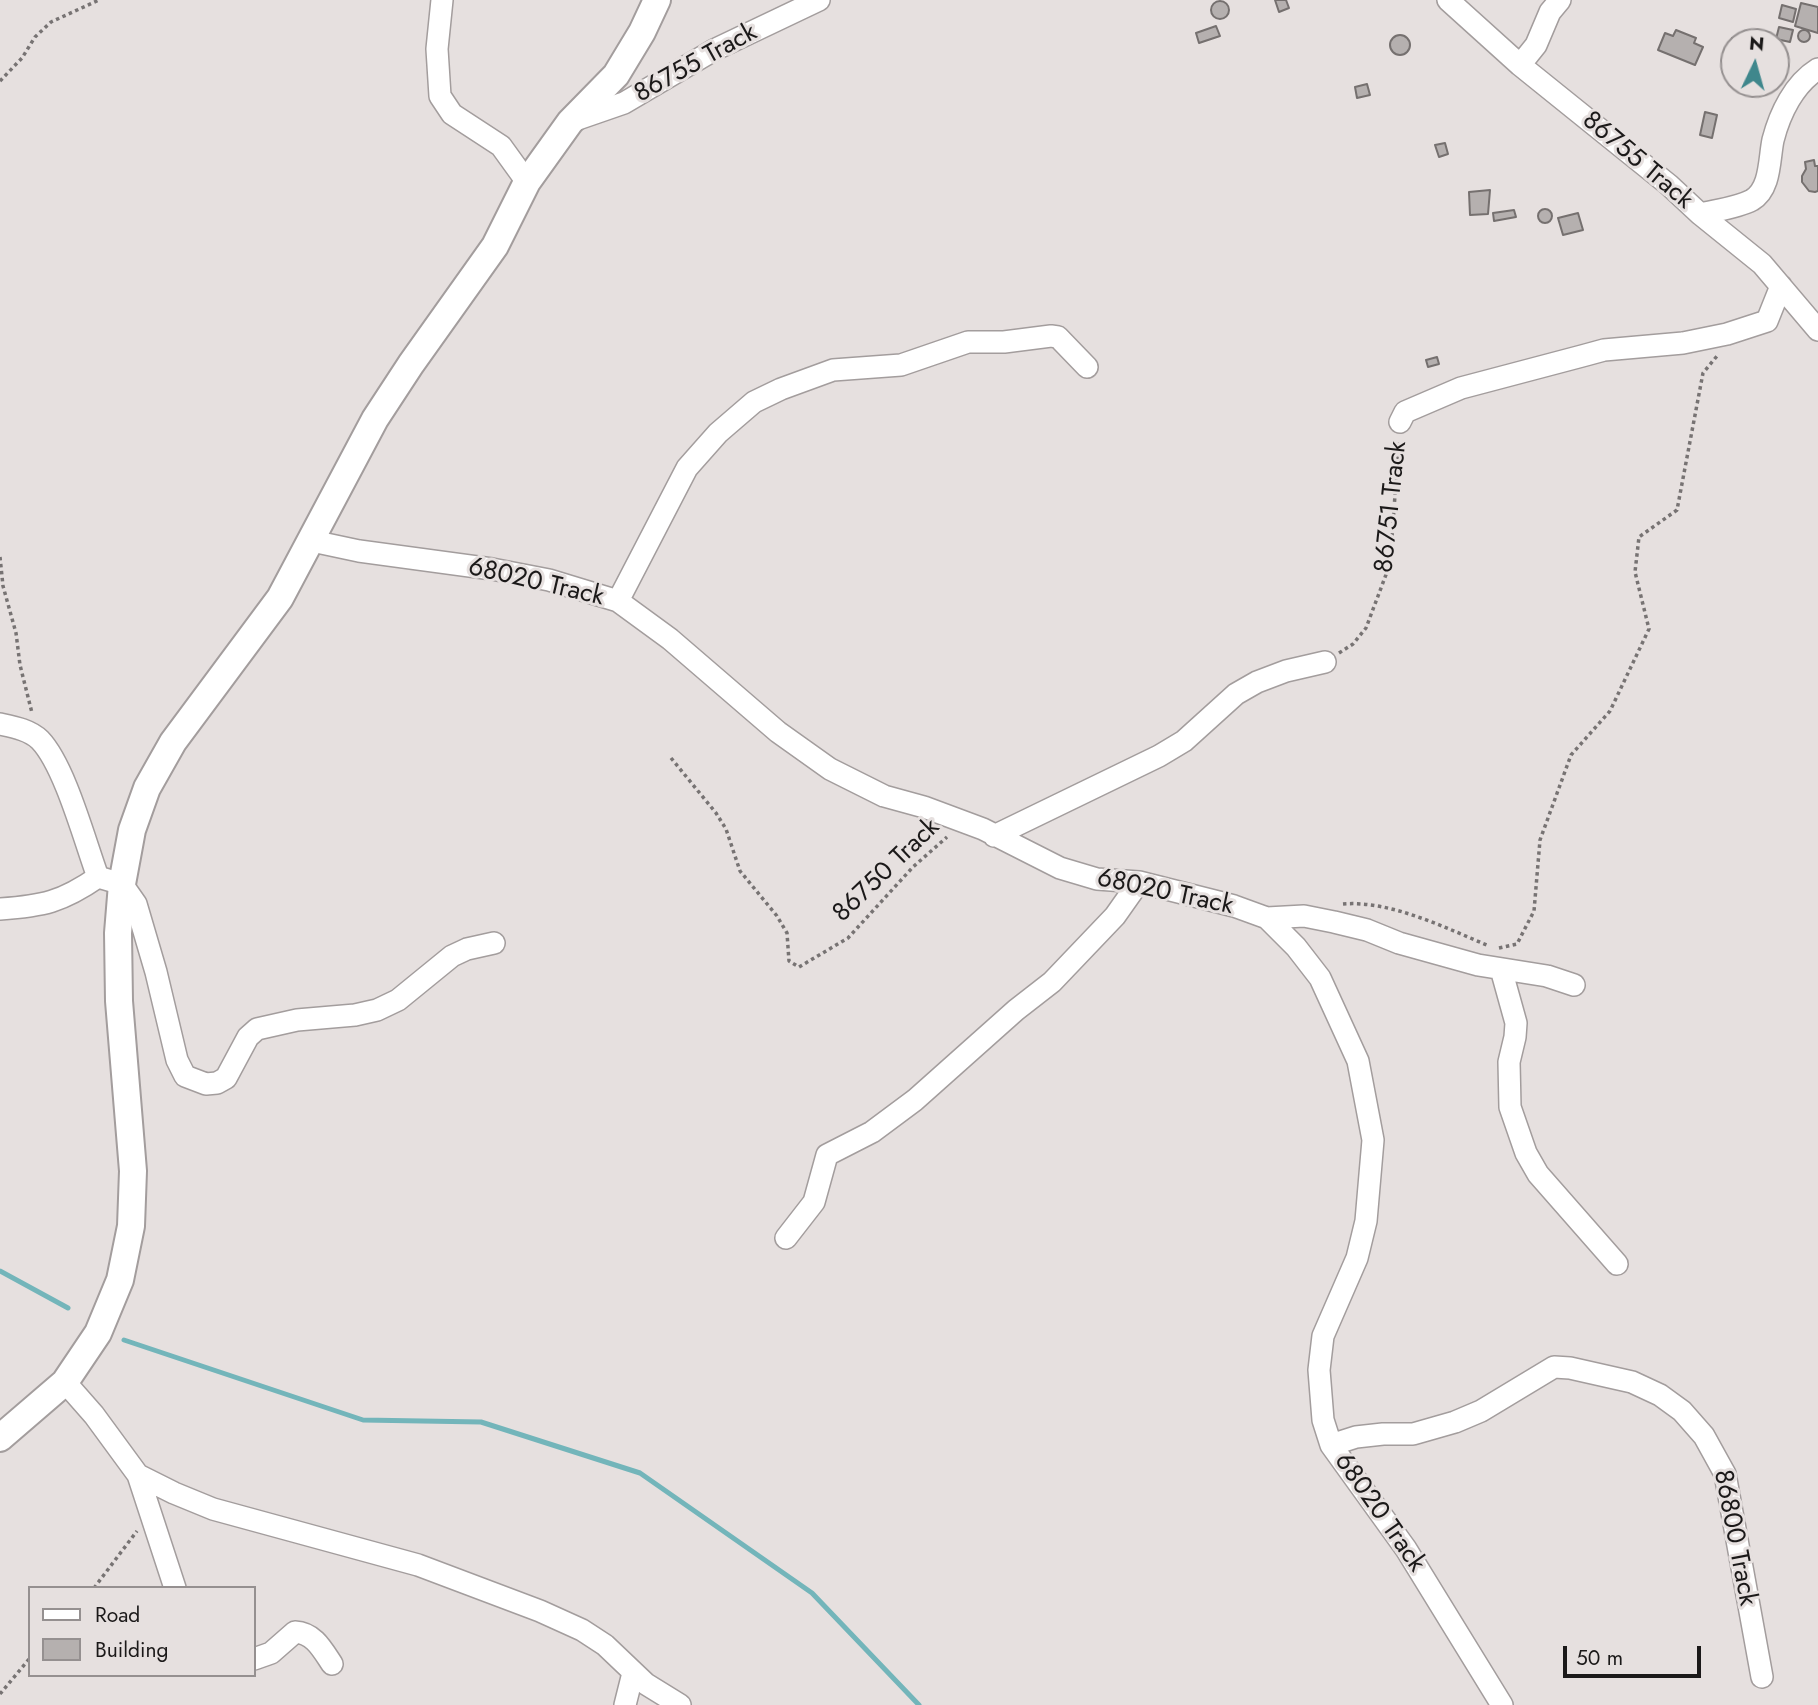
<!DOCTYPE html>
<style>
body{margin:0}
#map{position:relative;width:1818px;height:1705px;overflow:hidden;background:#e6e0df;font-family:Jost,sans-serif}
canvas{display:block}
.legend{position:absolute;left:28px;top:1586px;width:228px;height:91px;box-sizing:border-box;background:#e6e0df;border:2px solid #959090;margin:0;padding:9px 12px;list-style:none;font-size:21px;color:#1b1919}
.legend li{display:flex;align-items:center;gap:14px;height:35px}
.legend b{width:35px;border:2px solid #959090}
.north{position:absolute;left:1720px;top:28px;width:70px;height:70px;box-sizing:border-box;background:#e6e0df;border:2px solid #959090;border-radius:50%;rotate:5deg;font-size:19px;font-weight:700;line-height:28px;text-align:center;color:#1b1919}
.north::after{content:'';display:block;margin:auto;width:24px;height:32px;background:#3f878c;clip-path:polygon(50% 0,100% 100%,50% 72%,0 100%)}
.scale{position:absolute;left:1563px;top:1646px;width:138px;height:32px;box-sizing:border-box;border:4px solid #1b1919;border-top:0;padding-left:9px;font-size:21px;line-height:24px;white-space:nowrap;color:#1b1919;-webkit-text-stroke:5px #e6e0df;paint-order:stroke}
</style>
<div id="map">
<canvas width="1818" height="1705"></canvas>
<ul class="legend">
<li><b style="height:9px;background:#fff"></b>Road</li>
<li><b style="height:19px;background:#b5b0af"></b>Building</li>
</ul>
<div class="north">N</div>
<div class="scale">50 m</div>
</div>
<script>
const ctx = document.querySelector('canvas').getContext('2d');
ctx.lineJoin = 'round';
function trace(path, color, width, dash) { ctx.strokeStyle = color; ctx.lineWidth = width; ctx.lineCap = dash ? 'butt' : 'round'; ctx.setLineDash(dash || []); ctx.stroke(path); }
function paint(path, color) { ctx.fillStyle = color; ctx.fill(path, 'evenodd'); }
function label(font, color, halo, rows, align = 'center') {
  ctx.font = font + ' Jost,sans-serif'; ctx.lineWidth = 6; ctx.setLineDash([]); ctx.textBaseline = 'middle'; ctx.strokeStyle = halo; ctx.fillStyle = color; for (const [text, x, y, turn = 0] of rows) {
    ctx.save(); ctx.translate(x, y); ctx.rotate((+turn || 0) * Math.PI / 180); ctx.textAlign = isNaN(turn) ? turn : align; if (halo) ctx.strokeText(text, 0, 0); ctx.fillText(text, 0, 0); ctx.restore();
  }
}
const stream = new Path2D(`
 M0 1271 68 1308
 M124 1340 363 1420 481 1422 640 1473 812 1593 919 1705`);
const building = new Path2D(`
 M1275 0H1286L1289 8 1279 12Z
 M1211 10a9 9 0 1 1 18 0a9 9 0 1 1-18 0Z
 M1801 3 1818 7V33L1795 26Z
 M1782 5 1796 9 1793 22 1779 18Z
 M1216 26 1220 36 1199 43 1196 33Z
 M1779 27 1793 30 1790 42 1776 39Z
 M1798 36a6 6 0 1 1 12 0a6 6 0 1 1-12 0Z
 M1676 30 1696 38 1694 43 1703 47 1695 65 1658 50 1665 33 1673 36Z
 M1390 45a10 10 0 1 1 20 0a10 10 0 1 1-20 0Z
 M1732 38 1745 42H1734V52L1728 50Z
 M1367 84 1370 95 1357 98 1355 87Z
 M1705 112 1717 115 1712 138 1700 135Z
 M1445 143 1448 154 1439 157 1435 145Z
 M1814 160 1815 166H1818V191L1815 192 1809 191 1802 182V176L1806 169 1805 162Z
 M1490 190 1488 214 1470 215 1469 192Z
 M1538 216a7 7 0 1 1 14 0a7 7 0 1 1-14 0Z
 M1514 210 1516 217 1494 221 1493 213Z
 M1578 213 1583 230 1563 235 1558 218Z
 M1437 357 1439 364 1428 367 1426 360Z`);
const path = new Path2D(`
 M0 81 22 58 35 37 51 22 99 0
 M0 557 3 586 16 633 20 665 32 713
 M1339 653 1353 644 1366 628 1390 564 1399 440
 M671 758 716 813 726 829 740 871 777 916 787 933 789 961 799 967 848 938 913 867 947 837
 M1343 904C1390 900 1446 928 1489 946
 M1499 948 1517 944 1534 911 1540 840 1571 755 1610 711 1649 629 1635 572 1639 537 1677 510 1703 373 1717 356
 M94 1588 137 1531
 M0 1694 30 1658`);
const minor = new Path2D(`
 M442 0 437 49 440 96 452 114 501 146 527 182
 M1448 0 1520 65 1669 185 1700 214 1762 264 1818 330
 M1520 65 1536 45 1550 12 1560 0
 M572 121 624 103 714 50 819 0
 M1700 214C1717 210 1737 208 1752 200 1771 189 1769 159 1773 140 1780 113 1794 84 1818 69
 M1400 422 1405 412 1461 388 1582 356 1604 350 1683 343 1727 334 1767 321 1781 286
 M312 541 359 551 492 569 549 580 618 601 670 639 778 732 830 769 884 796 924 807 983 829 1060 868 1097 879 1139 882 1234 906 1267 918 1296 947 1320 978 1358 1061 1373 1140 1366 1221 1357 1258 1323 1336 1319 1370 1323 1420 1331 1445 1406 1549 1502 1705
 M618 601 687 468 718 433 754 402 781 389 833 370 901 365 968 342H1004L1051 336 1058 337 1087 367
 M0 724C14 727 30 730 40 740 65 766 85 842 98 877L122 884 136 904 156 972 177 1060 185 1076 206 1084 217 1083 226 1078 248 1037 257 1029 297 1020 355 1015 377 1010 398 1000 452 956 467 949 494 943
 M994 836 1159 756 1184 741 1236 694 1257 682 1286 671 1325 662
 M0 909C43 906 62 902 98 877
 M1267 918 1304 916 1334 922 1367 930 1399 943 1478 965 1547 976 1574 985
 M1501 969 1516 1023 1515 1037 1509 1062 1510 1107 1526 1153 1538 1174 1617 1264
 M786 1238 814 1202 827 1155 872 1132 915 1100 1016 1010 1052 982 1115 916 1139 882
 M65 1382 94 1415 138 1475 175 1588
 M1331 1445 1356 1437 1383 1434H1413L1455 1422 1481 1411 1554 1367 1570 1368 1632 1382 1660 1395 1682 1411 1704 1436 1725 1474 1762 1677
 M138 1475 174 1493 213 1509 418 1565 540 1611 582 1630 605 1645 646 1684 680 1705
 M254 1659 271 1653 295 1632C314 1633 322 1649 332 1664
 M625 1705 633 1673`);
const tertiary = new Path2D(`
 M0 1438 65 1382 98 1333 120 1280 131 1226 133 1171 119 1001 118 933 122 884 132 830 147 788 173 742 280 598 375 419 411 364 495 246 527 182 570 122 616 75 642 32 657 0`);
const streetNames = [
 ["86755 Track",696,64,-29],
 ["86755 Track",1637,161,40],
 ["86751 Track",1392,507,-84],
 ["68020 Track",536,583,13],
 ["86750 Track",887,871,-44],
 ["68020 Track",1165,893,12],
 ["68020 Track",1379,1513,55],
 ["86800 Track",1734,1538,79]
];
trace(stream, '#73b5ba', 5);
paint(building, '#b5b0af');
trace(building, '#75706f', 2);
trace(minor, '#a39d9d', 24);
trace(tertiary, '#a39d9d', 30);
trace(path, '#777373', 3.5, [3.5, 3.5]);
trace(minor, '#fff', 21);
trace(tertiary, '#fff', 26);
label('26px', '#1b1919', '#e6e0df', streetNames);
</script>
